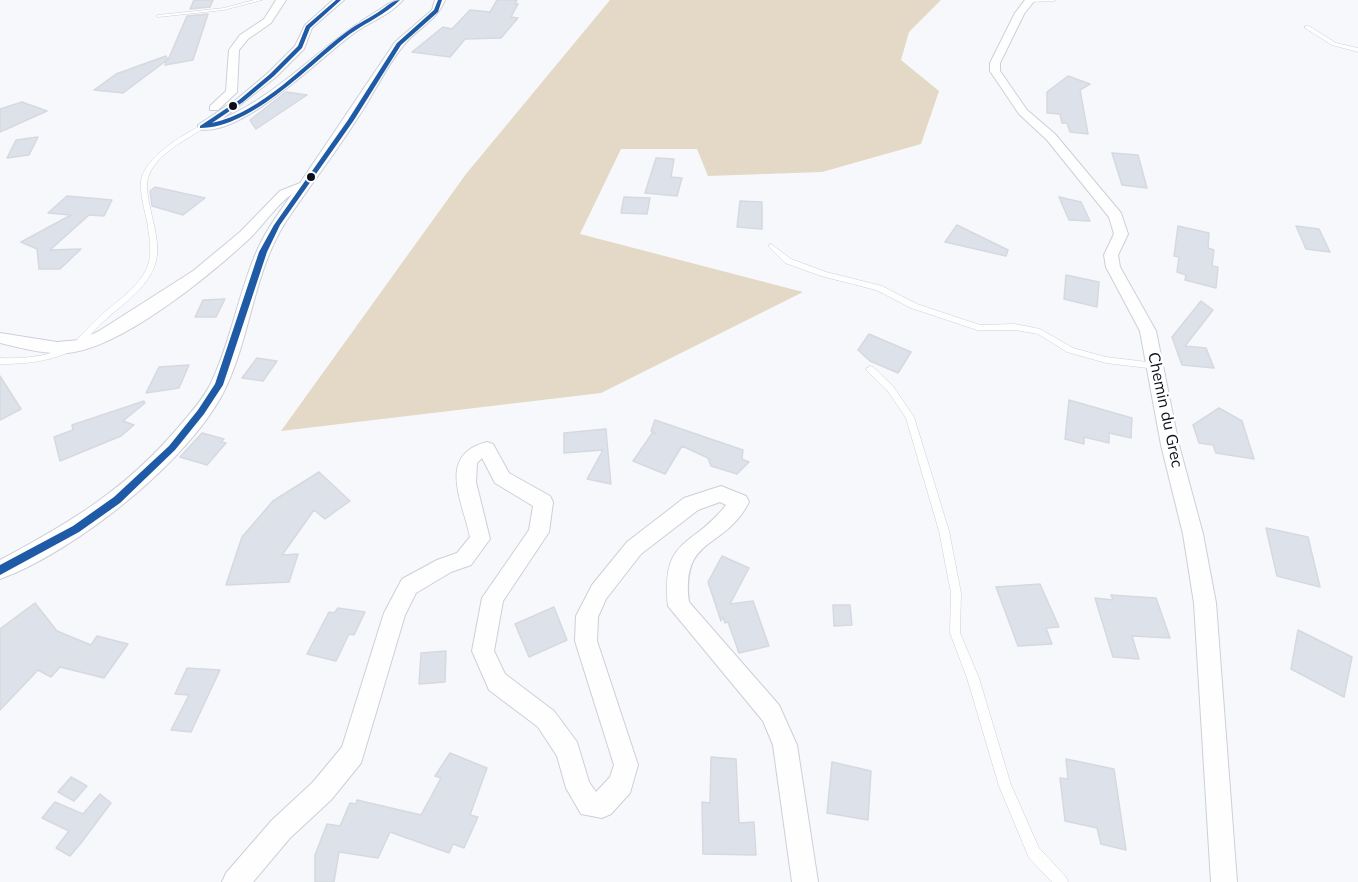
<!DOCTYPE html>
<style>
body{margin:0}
canvas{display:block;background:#f6f8fb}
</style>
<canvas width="1358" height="882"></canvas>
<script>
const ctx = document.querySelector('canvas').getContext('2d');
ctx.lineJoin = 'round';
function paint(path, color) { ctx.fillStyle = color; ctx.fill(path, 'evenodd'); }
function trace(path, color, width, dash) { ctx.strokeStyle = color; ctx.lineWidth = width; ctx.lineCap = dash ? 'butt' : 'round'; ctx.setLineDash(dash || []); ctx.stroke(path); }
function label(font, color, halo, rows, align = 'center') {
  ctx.font = font + ' Mulish,sans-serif'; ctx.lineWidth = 5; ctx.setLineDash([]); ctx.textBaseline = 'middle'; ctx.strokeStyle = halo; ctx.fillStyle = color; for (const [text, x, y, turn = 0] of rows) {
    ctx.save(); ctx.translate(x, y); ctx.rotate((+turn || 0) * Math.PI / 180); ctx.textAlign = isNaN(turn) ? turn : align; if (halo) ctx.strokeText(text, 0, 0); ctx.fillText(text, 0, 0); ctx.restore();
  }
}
const green = new Path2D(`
 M610 0H941L909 32 901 60 939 91 921 144 822 172 708 176 697 149H621L580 234 803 292 601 393 281 431 466 174Z`);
const building = new Path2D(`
 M194 0H213L210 7 190 9Z
 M497 0H517L515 4H518L511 17 518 18 501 38 465 39 450 57 412 52 443 27 452 29 470 10 490 12Z
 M208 14 193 60 165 65 167 60 123 93 94 90 116 74 166 56 168 60 187 16Z
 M1068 76 1090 84 1080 90 1088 134 1070 132 1067 123H1062L1060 114 1047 113V92Z
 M286 92 307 95 256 129 250 120Z
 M22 102 47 111 0 132V109Z
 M38 137 29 155 7 158 16 140Z
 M1112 153 1138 155 1147 188 1122 185Z
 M656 158 674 159 671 177 682 178 677 196 645 193Z
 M155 187 205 198 183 215 152 206 150 191Z
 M67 196 112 200 104 216 89 215 50 250 81 249 60 269H39L37 249 21 242 71 215 48 213Z
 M624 197 650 198 647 214 621 213Z
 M1059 197 1081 202 1090 221 1069 220Z
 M740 201 762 202V229L737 227Z
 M957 225 1008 250 1006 256 945 242Z
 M1178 226 1209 233 1208 248 1214 250 1212 266 1218 267 1216 288 1185 280 1186 275 1177 272 1179 257 1174 256Z
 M1296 226 1319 229 1330 252 1306 249Z
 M1066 275 1099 282 1097 307 1064 299Z
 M225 299 216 317H195L203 300Z
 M1201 301 1213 310 1185 346 1206 348 1214 368 1182 365 1172 337Z
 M869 334 911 352 898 373 870 361 858 350Z
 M257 358 277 361 263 381 242 378Z
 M189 365 179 388 146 393 159 367Z
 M0 376 21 409 0 420Z
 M1069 400 1132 418 1131 438 1109 433V443L1084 437V444L1065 439Z
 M144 401 145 403 123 421 134 425 121 436 60 461 54 437 73 430 72 425Z
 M1219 408 1242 421 1254 459 1216 453 1213 445 1199 443 1193 425Z
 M655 420 743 450 742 459 749 462 737 474 711 466 708 458 682 446 665 474 633 461 653 432 656 434 651 431Z
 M606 429 607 442 611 484 587 479 603 450 564 453V433Z
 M202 433 224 439 221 442 226 443 207 465 180 457Z
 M319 472 350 501 325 519 314 510 282 555 298 554 289 582 226 585 242 537 273 501Z
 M1266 528 1308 537 1320 587 1277 576Z
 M722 556 749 568 730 604 753 601 769 646 739 653 728 622 725 623 723 617 721 621 708 582Z
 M1040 584 1059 627 1046 628 1052 644 1018 646 996 587Z
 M1111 595 1156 598 1170 638 1132 636 1139 659 1113 657 1095 598 1113 600Z
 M35 603 57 631 91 645 97 636 128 644 104 678 60 667 51 677 38 670 0 710V629Z
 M833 605H850L852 625 834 626Z
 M554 607 567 640 529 657 515 624Z
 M338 608 365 612 354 635 349 634 336 661 307 654 329 612 334 613Z
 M1298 630 1352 657 1344 697 1291 669Z
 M446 651 445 682 419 684 421 653Z
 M187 668 220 670 191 732 171 730 189 695 175 694Z
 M450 753 487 768 470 815 478 817 464 848 453 844 449 853 390 832 378 858 339 852 334 882H315V855L327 824 340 826 350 803 356 804 357 800 421 815 441 778 435 776Z
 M711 757 736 759 739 823 754 822 756 855 703 854 702 802 710 803Z
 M1066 759 1114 769 1126 850 1101 844 1097 828 1065 821 1060 778 1068 779Z
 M832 762 871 771 868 820 827 813Z
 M71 777 87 786 74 801 58 792Z
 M100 794 111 803 81 843 70 856 56 848 69 831 42 818 55 802 83 814Z`);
const lane = new Path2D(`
 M254 0H262L224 10 158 17 156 16 158 15 224 8Z
 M1027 0H1056L1054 1 1029 2Z
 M1305 26H1309L1336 43 1358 48V52L1332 45 1305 28Z
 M200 126 205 127C187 140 155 154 148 178 143 196 160 233 157 255 154 286 121 304 101 324 89 335 83 347 67 353 46 362 23 364 0 364V358C21 359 43 357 63 349 77 343 83 332 94 322 112 303 141 289 149 262 152 249 149 235 147 221 144 208 140 194 141 181 144 158 182 135 200 126Z
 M771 244 791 259 826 272 882 286 917 304 980 325 1015 324 1040 329 1073 348 1106 357 1156 363 1160 366 1156 369 1106 363 1067 352 1038 334 1015 330H977L911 308 876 290 821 276 785 263 769 247V245Z
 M870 366 873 367 893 386 914 417 949 531 961 593 960 633 979 678 1011 785 1039 848 1066 877 1068 882H1052L1029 858 999 786 967 678 950 633 951 593 939 531 906 418 887 390 867 371 866 369Z`);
const street = new Path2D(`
 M276 0H286L271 23 248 39 239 50 237 92 218 110H210V106L226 91 229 50 240 35 264 19Z
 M333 0H344L312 28 304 49 276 77 222 119C279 95 322 44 374 13 385 7 390 0 403 0 389 16 369 22 353 34 320 58 240 139 198 129V125L237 99 268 73 295 46 305 25Z
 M435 0H445C437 21 416 29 403 46 385 68 373 96 357 119 334 155 308 188 285 223 254 272 251 333 227 385 194 458 75 552 0 579V560C73 521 128 488 182 423 192 411 204 398 211 383 231 341 238 295 256 253 265 231 279 213 292 194 275 206 263 226 248 240 208 277 121 348 68 353 45 355 22 348 0 343V333L57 342 80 340 99 331 193 271 240 232 280 191 300 183 395 42 432 10Z
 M1025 0H1035L1024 14 1000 63V71L1027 110 1055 134 1121 213 1128 234 1118 255 1120 267 1156 331 1179 445 1203 534 1216 603 1237 882H1211L1194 603 1183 534 1161 445 1140 331 1106 267 1104 255 1114 234 1109 217 1047 140 1019 114 990 71V63L1015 13Z
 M487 442 493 444 509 473 550 496 553 502 549 532 503 601 494 651 505 674 554 711 577 742 589 782 596 792 610 777 614 765 575 641 576 616 592 585 627 542 684 498 721 486 746 496 749 502C724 551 681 535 689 602L779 705 797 745 818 882H792L773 745 763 721 668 606C661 536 692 549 726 505L720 502 698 510 641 554 606 599 598 617 597 641 638 765 630 793 611 814 602 818 581 814 566 788 557 756 538 727 489 690 472 651 482 598 529 530 533 506 495 483 482 458 477 463 476 482 490 539 471 565 451 572 416 593 405 615 361 763 331 800 290 838 253 882H222L226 873 272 820 313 782 342 747 384 613 402 579 437 560 457 553 470 537C463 501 436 455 487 442Z`);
const bus1 = new Path2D(`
 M336 0H341L310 28 302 48 274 76 243 102 212 123C263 112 305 63 345 33 355 25 366 20 377 13 384 9 392 0 400 0 386 14 367 22 350 34 310 64 253 128 200 128V126L239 100 270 74 298 46 306 26Z
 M438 0H442L438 12 401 45 354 120 280 225 267 252 223 385 204 414 175 450 120 503 79 532 0 575V565L73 526 114 497 169 446 198 410 215 384 259 252 274 225 348 120 397 43 434 10Z`);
const markers = [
 [233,106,5,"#0b0f19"],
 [311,177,5,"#0b0f19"]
];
const streetNames = [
 ["Chemin du Grec",1165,410,78]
];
paint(green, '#e4d9c6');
paint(building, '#dde1ea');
trace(building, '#d6d9e0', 1.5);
trace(lane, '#ccd0d7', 1);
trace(street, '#ccd0d7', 2);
paint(lane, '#fefefe');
paint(street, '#fefefe');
paint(bus1, '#1e5aa6');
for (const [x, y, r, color] of markers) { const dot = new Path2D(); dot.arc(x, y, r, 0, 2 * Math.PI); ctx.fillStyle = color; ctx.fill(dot); trace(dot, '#fff', 2); }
label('16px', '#0b0f19', '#fff', streetNames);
</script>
